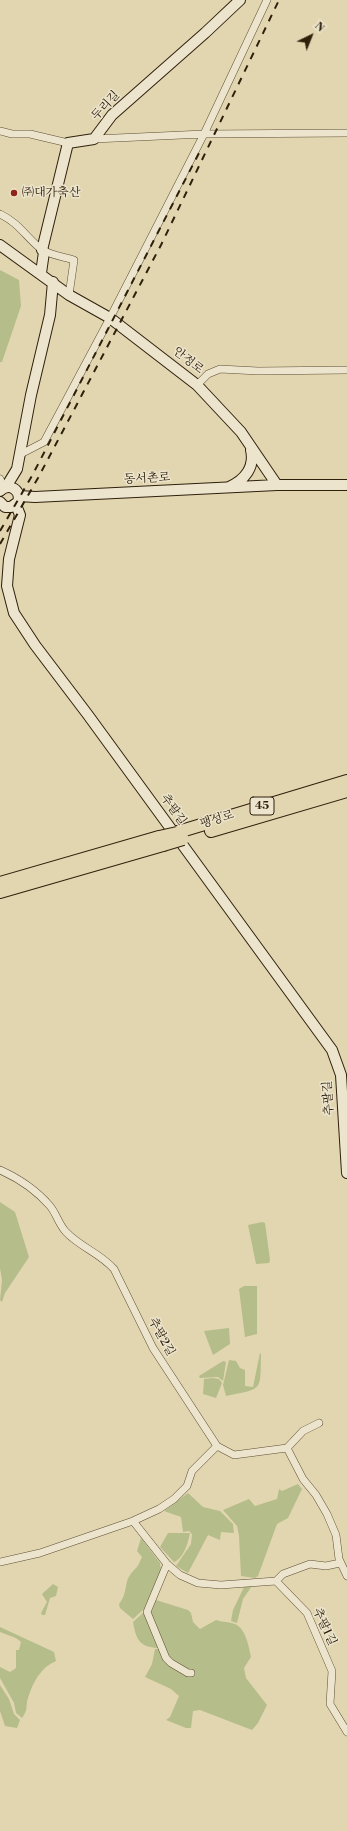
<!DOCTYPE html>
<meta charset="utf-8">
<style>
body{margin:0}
#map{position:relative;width:347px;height:1831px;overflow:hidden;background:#e2d6b1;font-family:"Libre Bodoni",serif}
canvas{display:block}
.north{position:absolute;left:291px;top:16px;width:40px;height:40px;-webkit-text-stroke:3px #ece4cc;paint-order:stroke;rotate:43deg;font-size:11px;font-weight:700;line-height:16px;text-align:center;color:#2f200c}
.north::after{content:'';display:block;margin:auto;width:14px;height:18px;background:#2f200c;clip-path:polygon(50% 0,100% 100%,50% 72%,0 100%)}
</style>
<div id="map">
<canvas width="347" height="1831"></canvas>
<div class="north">N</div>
</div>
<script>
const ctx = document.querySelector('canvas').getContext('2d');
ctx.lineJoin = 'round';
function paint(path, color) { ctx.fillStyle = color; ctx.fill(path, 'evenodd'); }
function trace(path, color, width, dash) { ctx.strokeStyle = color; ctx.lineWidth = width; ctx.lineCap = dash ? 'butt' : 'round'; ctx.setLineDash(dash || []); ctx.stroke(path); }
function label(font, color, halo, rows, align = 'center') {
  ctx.font = font + ' "Libre Bodoni","Noto Serif KR",serif'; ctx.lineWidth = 3; ctx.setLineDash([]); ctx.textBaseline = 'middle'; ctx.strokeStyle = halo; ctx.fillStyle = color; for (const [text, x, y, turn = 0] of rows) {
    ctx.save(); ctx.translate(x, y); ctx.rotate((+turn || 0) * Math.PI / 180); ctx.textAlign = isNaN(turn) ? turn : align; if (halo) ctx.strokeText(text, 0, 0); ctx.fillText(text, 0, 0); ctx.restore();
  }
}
const green = new Path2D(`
 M0 270 19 280 21 306 2 362H0Z
 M0 1202 15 1212 29 1257 5 1293 2 1302 0 1300 2 1280 0 1268Z
 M262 1222 265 1223 270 1260 269 1263 256 1264 248 1225Z
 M244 1286H257V1334L245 1337 239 1289Z
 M229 1328 230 1344 213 1355 204 1331Z
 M260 1353 261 1354C260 1392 264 1388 226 1396L223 1385 229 1360 236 1361 240 1368 245 1370V1386L253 1387Z
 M223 1361 226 1362 223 1381 218 1377 200 1378 199 1376Z
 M213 1378 219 1379 222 1383 216 1398 203 1394 204 1379Z
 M298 1484 302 1489 288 1518 277 1524 258 1576 255 1578 241 1576 239 1536 237 1526 223 1510 249 1499 255 1506 277 1499 279 1489 282 1491Z
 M188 1493 203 1507 220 1511 233 1524 234 1533 221 1532 220 1540 208 1535 188 1573 176 1566 191 1544 192 1534 189 1531 183 1532 181 1517 164 1511Z
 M168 1533H190C188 1543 184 1558 174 1562L160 1547Z
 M141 1538 160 1563 161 1570 144 1609 133 1619 120 1608 119 1604C128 1593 124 1583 130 1575 137 1566 137 1569 142 1557L137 1551Z
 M53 1584 58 1587 56 1596 50 1598 45 1615H42L41 1613 47 1602 42 1594Z
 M245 1585 252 1586 243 1599 237 1623 231 1621 233 1610Z
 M156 1600 188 1610 191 1613 193 1622 200 1629 216 1620C222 1622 229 1622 235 1624 246 1629 249 1647 251 1657L244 1668 246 1678 267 1705 258 1723 252 1730 200 1710 193 1711 191 1728H186L166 1720 170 1717 179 1696 171 1689 145 1677 152 1664 155 1649H160L163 1646 151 1613Z
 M144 1612 158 1648C139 1647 136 1639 133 1622Z
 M0 1627 54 1652 56 1661C41 1667 33 1682 28 1698 25 1708 29 1708 22 1718L16 1713 14 1703 0 1678V1667L10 1672 16 1668V1650H19L21 1642 16 1638 0 1632Z
 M0 1685 9 1699 14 1714 20 1720 17 1728 5 1726 0 1711Z`);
const street = new Path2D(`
 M0 131 12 134H30L68 143
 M94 139 204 134 347 133
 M0 214C19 223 26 237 41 249 49 255 65 257 74 260L69 295
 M197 385 208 374 220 369 258 371 347 370
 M19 455 44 442 110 318 204 134 267 0
 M0 479 4 487
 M0 1170C18 1178 37 1191 50 1206 56 1213 59 1225 66 1232 80 1247 100 1253 114 1269L153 1348 217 1446 234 1455 287 1448 303 1431 319 1423
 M287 1448 303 1479 316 1495 327 1514 336 1535 339 1559 347 1576
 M133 1521 159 1509 174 1499 187 1486 192 1471 217 1446
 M0 1562 40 1553 133 1521 167 1564 180 1575 198 1583 221 1585 276 1581
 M340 1563 326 1566 310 1564 283 1574 276 1581 307 1613 332 1671 330 1704 347 1732
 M167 1564 147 1612 166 1658 171 1663 188 1673H191`);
const secondary = new Path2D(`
 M0 245 69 295 110 318 197 385 241 432 277 485
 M41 273 44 252 42 250 68 143 94 139 112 115 205 33 240 0
 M6 487 17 469 31 395 50 315 53 282
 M229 487C245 480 255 467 251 450
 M0 491C9 482 22 490 18 502L11 507H5L0 502
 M19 496 35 497 277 485H347
 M16 505 20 515 9 559 7 586 14 613 35 645 88 715 332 1050 341 1075 347 1173`);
const primary = new Path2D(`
 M211 831 347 791
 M178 832 347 781
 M0 883 159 837
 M0 892 163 845`);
const rail = new Path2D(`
 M0 531 33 474 199 153
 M0 544 38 478 161 245 279 0`);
const primaryBridge = new Path2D(`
 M159 837 177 833
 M163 845 183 839`);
const markers = [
 [14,193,4,"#8f2418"]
];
const shields = [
 [262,806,24]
];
const shieldNames = [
 ["45",262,806]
];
const streetNames = [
 ["두리길",106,106,-47],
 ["안정로",188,361,38],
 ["동서촌로",147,479,-3],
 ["추팔길",173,810,54],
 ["팽성로",217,820,-17],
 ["추팔길",329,1098,-94],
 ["추팔2길",161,1337,61],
 ["추팔1길",324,1627,65]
];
const poiNames = [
 ["㈜대가축산",22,193]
];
paint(green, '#b5bd8a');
trace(street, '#5c4e35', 8);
trace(secondary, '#2f200c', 12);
trace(primary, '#2f200c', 14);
trace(street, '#ece4cc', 7);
trace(secondary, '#ece4cc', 10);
trace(primary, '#e2d6b1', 12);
trace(rail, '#2f200c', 2, [7, 7]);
trace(primaryBridge, '#2f200c', 14, []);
trace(primaryBridge, '#e2d6b1', 12);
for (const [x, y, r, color] of markers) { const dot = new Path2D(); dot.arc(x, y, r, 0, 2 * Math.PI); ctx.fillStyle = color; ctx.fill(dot); trace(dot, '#ece4cc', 1.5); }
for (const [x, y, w] of shields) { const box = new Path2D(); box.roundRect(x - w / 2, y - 9, w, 18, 3); ctx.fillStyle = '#ece4cc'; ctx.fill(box); trace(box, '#2f200c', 1); }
label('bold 11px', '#2f200c', null, shieldNames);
label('12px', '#2f200c', '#ece4cc', streetNames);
label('12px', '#2f200c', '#ece4cc', poiNames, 'left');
</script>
